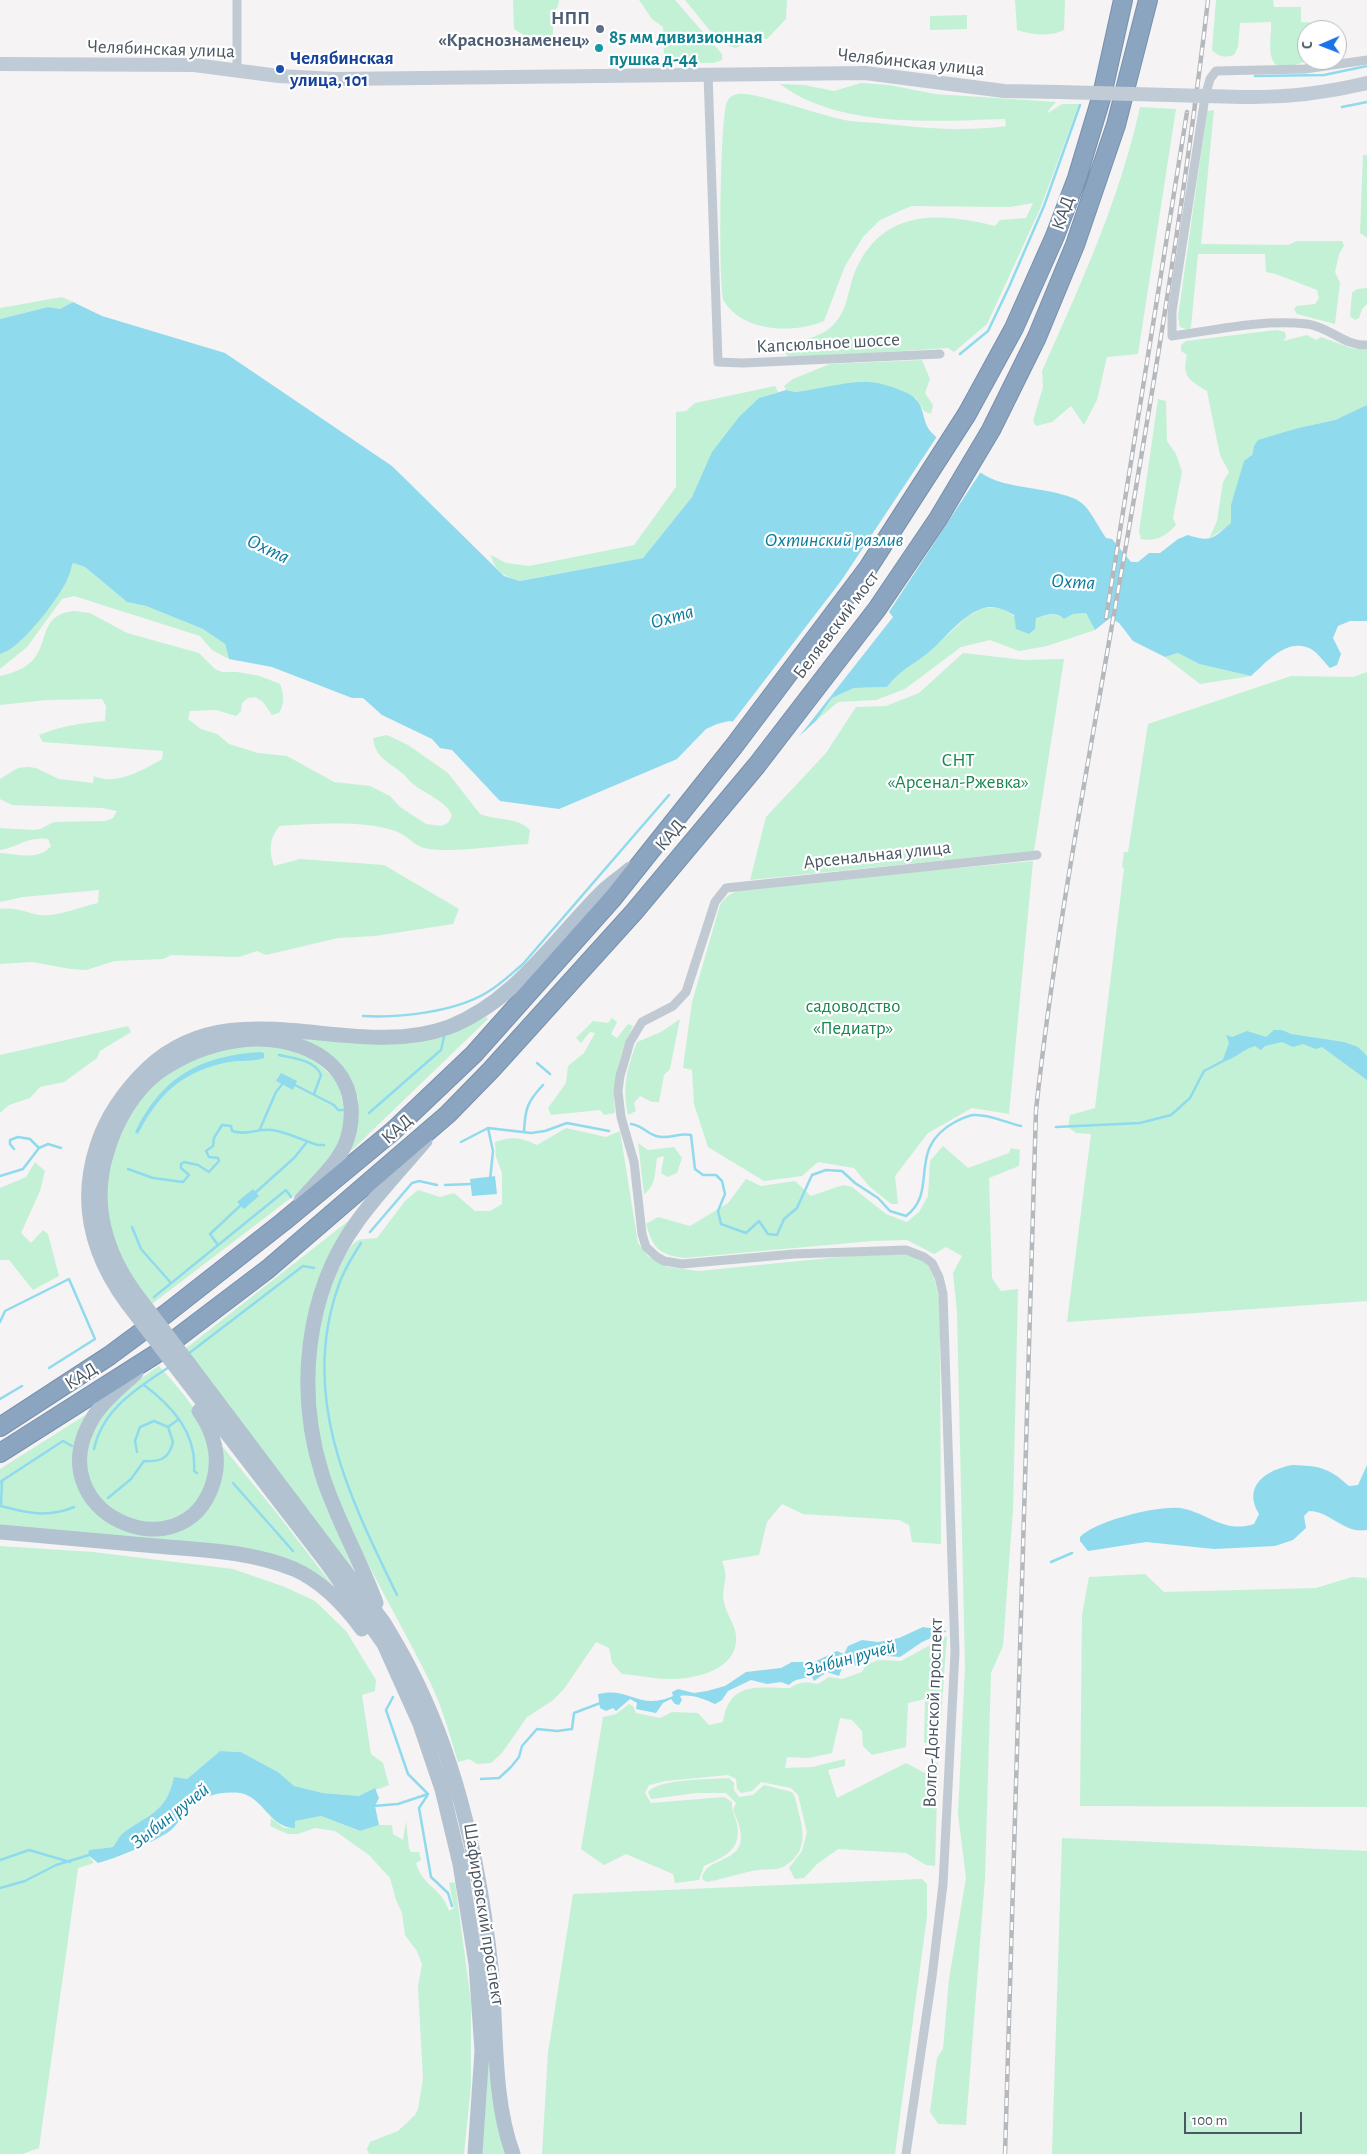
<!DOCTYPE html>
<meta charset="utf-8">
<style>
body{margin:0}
#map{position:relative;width:1367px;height:2154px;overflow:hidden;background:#f5f3f3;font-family:"Alegreya Sans",sans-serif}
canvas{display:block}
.north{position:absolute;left:1297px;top:20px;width:50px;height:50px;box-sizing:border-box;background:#fff;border:1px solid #b7bbc0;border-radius:50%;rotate:269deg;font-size:14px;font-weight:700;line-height:20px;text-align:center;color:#4a5661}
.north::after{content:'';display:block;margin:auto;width:18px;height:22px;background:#1a73e8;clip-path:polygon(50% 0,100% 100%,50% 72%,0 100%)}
.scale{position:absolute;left:1184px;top:2112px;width:118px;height:22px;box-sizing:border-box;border:2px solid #4a5661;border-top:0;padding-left:6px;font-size:15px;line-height:18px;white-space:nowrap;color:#4a5661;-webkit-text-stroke:4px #fff;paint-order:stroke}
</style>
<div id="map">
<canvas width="1367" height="2154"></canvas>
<div class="north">С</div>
<div class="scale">100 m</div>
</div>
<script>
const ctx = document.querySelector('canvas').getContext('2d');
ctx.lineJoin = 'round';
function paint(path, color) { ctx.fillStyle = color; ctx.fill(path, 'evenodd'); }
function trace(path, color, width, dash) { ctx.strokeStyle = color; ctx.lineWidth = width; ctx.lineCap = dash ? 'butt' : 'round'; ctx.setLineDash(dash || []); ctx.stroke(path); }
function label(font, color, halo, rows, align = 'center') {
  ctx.font = font + ' "Alegreya Sans",sans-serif'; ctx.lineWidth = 4.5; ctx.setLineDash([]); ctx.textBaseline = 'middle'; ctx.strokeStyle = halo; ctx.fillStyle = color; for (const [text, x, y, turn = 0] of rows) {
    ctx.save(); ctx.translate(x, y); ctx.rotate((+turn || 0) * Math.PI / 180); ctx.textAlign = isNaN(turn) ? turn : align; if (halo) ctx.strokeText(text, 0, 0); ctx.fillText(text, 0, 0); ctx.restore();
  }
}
const green = new Path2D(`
 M513 0H559L558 6 553 13V36L550 39 524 35 514 29Z
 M639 0H675L722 54V60L714 63H669L664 56 663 27 652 19Z
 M685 0H787L786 19 767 39 758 38 736 48 720 43Z
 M1015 0H1065L1064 30C1051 37 1031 35 1017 30Z
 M1216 0H1273L1274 7H1301V22L1317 23 1319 30H1307L1308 60 1293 66H1277C1266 56 1272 36 1271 22L1240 23 1238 47 1234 55C1225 58 1219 57 1212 50Z
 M967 15V29L930 30V16Z
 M861 83 889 85 935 94 1056 102 1048 111V113L1062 104H1079L1040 209 987 324 954 352 948 348 789 358 785 352 788 346C805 339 827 336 838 319 849 305 849 281 858 265 887 208 942 213 995 226L1000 220 1026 218 1033 203 1010 207 911 206 880 220 863 237 845 266 824 321C794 334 742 332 724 301 718 290 720 115 727 102 732 90 747 94 757 96 787 103 815 113 844 120 855 122 867 122 878 123 920 128 964 132 1006 126L1005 119C935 121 839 129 780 84L804 85 834 91Z
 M1140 107 1176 109 1138 354 1107 357 1097 400 1084 425 1071 406 1052 422 1036 426 1033 421 1043 387 1042 371C1080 286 1120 199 1140 107Z
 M1214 110 1201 244 1288 245 1297 241H1342L1344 246 1339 254 1335 272 1340 283 1335 324 1297 314 1294 309 1297 306 1315 304 1319 298 1317 290 1276 274 1266 272 1265 254H1198L1191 327 1188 330 1180 327 1178 317 1207 111Z
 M1363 155H1367V238L1360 233Z
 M1367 288V304L1362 309 1359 318 1355 320 1350 316 1352 293 1357 289Z
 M62 297 73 302 60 309 48 307 0 319V308Z
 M1276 330 1285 332 1286 337 1283 341 1307 335 1316 340 1321 337 1351 348 1367 350V405L1335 420 1298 428 1254 446 1252 454 1231 505 1232 523 1209 539 1217 521 1223 482 1229 472 1220 455 1207 391C1189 380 1182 377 1187 355L1181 351V345L1186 341Z
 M922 360 930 379 925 393 933 405 931 414 924 411 916 398 821 389 795 392 786 390 784 386 793 379 830 364Z
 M775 386 778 392 759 398 692 497 643 558 520 581C504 576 495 572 491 555L506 563 529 566 634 545 676 487V412L686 411 695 403Z
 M1158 399 1166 401 1167 441 1176 454 1182 472 1173 518 1176 525C1166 536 1156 542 1141 539L1139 532Z
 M73 563 85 567 127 602 146 606 203 629 225 644 229 659 212 650 200 636 74 596 62 599 27 647 0 669V654L5 653 68 579Z
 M1000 607 1034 629 1036 618C1046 615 1056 612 1064 619L1073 614 1086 613 1095 630 1047 646 1019 651 990 640 961 647 905 689 876 700 838 702 816 721 832 698 854 688 887 687 896 675 928 653 968 616 983 608Z
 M74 611 90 613 127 633 199 653 215 669 222 672H237L260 676 280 684C284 694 285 704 279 713L272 715 263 702 255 697 248 698 242 703 241 711 236 716 216 710 190 711 188 719 201 729 217 734 229 744 258 753 287 756 334 782 370 786 390 796 400 807 426 824 441 826 448 823 452 816C447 801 425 794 413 784 409 781 406 776 402 773 388 761 376 759 373 738L387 735 408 745 448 773 480 814C497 821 516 816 530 830L528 844C500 845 450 854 424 848 413 845 406 834 395 831 362 820 315 824 280 826 269 837 269 852 274 866L300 859 384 865 459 909 453 924 375 936 338 938 266 955 257 951 239 957 171 955 163 959 115 961 86 970 71 969 32 962 0 964V909C15 907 25 912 39 915 59 917 79 907 98 903L99 890 23 897 0 902V853C18 854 39 861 51 846L48 839C27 836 19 847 0 850V828L33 830 40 829 54 822 105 821 113 818 117 811 103 808 12 805 0 799V779L18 768 28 767 36 768 59 779 93 783 94 776C115 786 144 770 162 759L163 751 43 742 39 735C60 726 82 723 105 721L106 706 102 699 47 700 0 705V676C12 673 23 670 32 661 50 643 38 615 74 611Z
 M963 653 1024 660 1064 659 1034 851 750 880 766 817 826 753 856 707 886 706 919 693Z
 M1178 653 1199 664 1251 676 1200 684 1165 657Z
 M1367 672V1301L1067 1322 1091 1134 1076 1133 1068 1127 1070 1115 1095 1108 1124 868 1122 867 1124 852H1128L1148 724 1291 676 1353 677Z
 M1033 861 1009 1114 972 1108 928 1133 895 1176 898 1204H891L869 1186 854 1168 818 1162 802 1176 764 1181 708 1147 694 1104 692 1070 683 1068 692 1002 720 905C727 894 735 891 748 888Z
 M486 1017 488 1019 352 1150 350 1149C354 1132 359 1116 358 1099 356 1075 311 1049 292 1035 368 1045 416 1054 486 1017Z
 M612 1018 617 1022 611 1034 617 1038 628 1024 633 1026C619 1054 612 1082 615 1113L604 1115 600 1110 551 1115 548 1108 566 1083 568 1066 584 1053 595 1033 590 1032 581 1043 576 1038 593 1021 608 1023Z
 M680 1019 670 1069 664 1075 659 1102H652L640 1096 634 1103 636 1111 628 1115C622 1086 627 1069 637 1042L661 1032Z
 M128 1026 131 1032 100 1051 97 1058 64 1082 40 1087 30 1098 9 1105 0 1113V1055Z
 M256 1043 307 1053 339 1083 346 1121 336 1147 319 1171 296 1194 152 1304 125 1274 104 1205 113 1141 137 1100 169 1071 207 1052Z
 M566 1128 606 1137 620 1131 638 1243 648 1256 667 1267 699 1271 890 1252C931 1259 932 1263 940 1303L941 1544 912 1542 909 1525 899 1520 803 1514 782 1504 767 1522 759 1555 722 1561C730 1580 721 1585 724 1602 727 1617 738 1627 736 1642 733 1673 689 1680 664 1679 650 1678 636 1675 622 1674L612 1663 609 1648 596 1642 564 1689 552 1701 527 1717 502 1753 491 1763 477 1764 469 1759 458 1762C450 1736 443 1709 431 1684 370 1557 274 1437 331 1288 335 1277 347 1244 359 1240 364 1238 372 1239 377 1238L405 1201 418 1190 440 1197 454 1193 475 1211H490L502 1204V1173L496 1157 495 1142C512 1136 521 1137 537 1145Z
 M638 1143 648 1150 674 1147 682 1158 677 1173 667 1177 661 1173 664 1156 657 1158C655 1171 656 1186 644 1194Z
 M943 1146 968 1168 1009 1153 1011 1148 1020 1150 1019 1166 989 1178 992 1278 1001 1291 1018 1289 1013 1509 1003 1646 991 1673 985 1878 966 2125 938 2124 930 2112 937 2058 943 2049 949 1979 966 1878 958 1814 965 1667 957 1312 953 1273 962 1256 946 1247 934 1254 907 1240 872 1241 685 1258C660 1255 653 1249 646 1224L658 1217 690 1226 728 1203 746 1179 761 1186 795 1181 811 1196 843 1185 852 1187 886 1214 907 1222 919 1212 928 1196 930 1161Z
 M35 1162 45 1171 40 1191 21 1233 31 1243 43 1230 48 1234 59 1276 33 1290 9 1260H0V1188L26 1177Z
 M352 1218 309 1312 315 1475 326 1507 360 1584 185 1349Z
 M159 1366C177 1386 205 1417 212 1444 213 1450 211 1458 211 1463 209 1506 175 1527 135 1521 126 1520 114 1509 106 1503 81 1486 81 1446 96 1421 106 1404 142 1377 159 1366Z
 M87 1414C80 1429 73 1445 74 1462 75 1502 112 1538 153 1535 166 1534 181 1526 193 1521L222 1446 276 1512 337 1591 298 1564 0 1525V1469Z
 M0 1546 93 1552 233 1569 285 1587 315 1601 346 1631 376 1680 375 1691 362 1695 371 1754 383 1763 389 1785 359 1796 323 1793 293 1786 278 1772 241 1752 220 1751 187 1779 174 1778C165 1819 136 1819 113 1847L97 1849 88 1855 94 1863 78 1868 39 2148 22 2154H0Z
 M1145 1574 1164 1592 1316 1588 1352 1577 1367 1578V1807L1080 1806 1082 1615 1089 1577Z
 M947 1636 939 1743H924L925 1699 908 1703 906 1747 872 1755 863 1746 862 1731 852 1720 840 1718 832 1753 808 1758 787 1757 785 1768 812 1767 845 1759V1766L828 1770 837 1798 906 1763 925 1773H930V1761L938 1763 935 1866 926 1865 906 1853 838 1849 817 1864 804 1878 795 1879 789 1868 802 1851 807 1832 798 1795 791 1788 761 1782 752 1791 741 1793 737 1789 736 1779 728 1775 665 1781 649 1785 645 1793 651 1803 724 1797 732 1802C731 1812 736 1816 737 1825 742 1850 724 1857 704 1866L699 1880 675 1883 673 1874 626 1854 604 1865 581 1849 603 1717 616 1714 629 1704 633 1706 636 1713 660 1718 672 1712 698 1713 709 1725 723 1722C729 1681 758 1688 790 1688 800 1681 807 1682 818 1684L829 1677 842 1679 862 1672 866 1665 878 1660 901 1661Z
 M729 1778 734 1783V1790L739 1797 753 1795 764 1785 792 1792C796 1798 796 1803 798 1810 804 1833 808 1853 783 1867 774 1871 762 1868 752 1871 738 1874 723 1879 707 1882L702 1879C706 1851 761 1869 733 1810L736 1803 726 1793H697L651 1799 648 1792C660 1778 709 1780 729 1778Z
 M321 1816 359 1831 379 1825H392L393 1834 403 1840 406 1821 409 1848 411 1852H419L421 1860 416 1863C422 1886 442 1888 449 1911L454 1908 449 1883 455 1882 471 2002V2085L464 2154H369L367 2149 370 2142 398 2131 415 2115 418 2109 423 2079 418 1987 422 1964 417 1951 405 1935 402 1913 396 1900 390 1878 369 1855 335 1831 315 1828 298 1834H288L270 1826 271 1818 284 1828H294L295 1821Z
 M1062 1838 1367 1851V2154H1052Z
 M922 1879 927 1884V1916L895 2154H542L548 2053 573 1894Z
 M487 2038 510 2154H482L487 2088Z`);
const water = new Path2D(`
 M73 302 102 316 225 353 392 466 504 576 520 581 643 558 692 497 712 452 739 417 759 398 786 390 795 392C816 390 843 382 863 382 874 381 889 386 900 390 930 400 918 419 932 433 946 447 969 466 986 476 1011 491 1068 487 1085 506 1093 515 1099 528 1106 538L1112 539 1131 562H1138L1149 553H1160L1178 539 1188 535C1212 543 1213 538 1231 523V505L1244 461 1252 455 1254 446 1258 440 1298 428 1335 420 1367 405V621H1350L1338 626 1333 638 1341 654 1337 665 1330 668C1324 662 1318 653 1311 649 1287 637 1267 662 1251 676L1199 664 1178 653 1165 657 1133 641 1119 623 1110 618 1095 630 1086 613 1073 614 1064 619C1056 611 1046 615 1036 618L1035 629 1029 634 1016 629 1014 615C1003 609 994 604 981 609 960 617 945 639 928 653 913 665 898 671 887 687L854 688 832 698 816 721 794 741 750 725 729 721 717 724 706 729 677 759 559 809 500 801 452 750 440 748 432 739 382 715 363 698H352L272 667 229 659 225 644 203 629 146 606 127 602 85 567 73 563C71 568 70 574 68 578 60 597 20 650 0 654V319L48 307 60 309Z
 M1274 1030H1282L1291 1034 1344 1042 1358 1047 1367 1056V1080L1322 1047 1316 1049 1303 1044 1293 1047 1282 1042 1265 1046 1261 1050 1255 1046C1243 1049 1234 1060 1222 1062L1229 1043 1226 1035 1232 1037 1247 1031 1266 1037Z
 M260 1052 264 1053V1058C253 1062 240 1060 229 1062 183 1071 159 1093 138 1134L135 1132C162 1077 199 1056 260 1052Z
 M281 1073 297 1081 293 1090 276 1081Z
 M495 1176 497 1194 472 1196 470 1179Z
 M253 1189 259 1196 244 1209 237 1202Z
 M1292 1465C1319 1466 1328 1467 1349 1486L1358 1485 1367 1465V1530C1344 1534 1330 1511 1309 1511L1304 1516 1306 1528 1293 1540 1275 1546 1214 1549 1146 1542 1088 1551 1080 1541V1537C1095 1521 1164 1503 1185 1509 1212 1516 1225 1533 1254 1524L1259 1514C1242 1486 1266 1470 1292 1465Z
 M923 1627 947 1631 922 1642 900 1657 875 1655 861 1662 858 1669 852 1661 842 1668 839 1676 827 1672 814 1681 812 1677C804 1678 794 1679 789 1685L781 1682 767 1684 751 1680 728 1691 722 1700 715 1704C704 1699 692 1694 680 1696L682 1700 679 1705 675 1704 671 1699 663 1703 656 1713 636 1709 637 1703 630 1699 616 1711 613 1708 606 1711 600 1708 598 1694C629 1686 639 1711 673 1696L672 1692 678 1689 694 1693 707 1691 725 1686 746 1672 781 1668 792 1662H814L837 1651 844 1654 848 1646 862 1640 878 1642 899 1638Z
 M220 1751 241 1752 278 1772 294 1786 323 1793 359 1796 375 1788 379 1798 375 1806 379 1825 360 1831 321 1816 295 1821V1828C269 1828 264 1797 240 1793 223 1791 203 1795 190 1807 182 1815 177 1827 167 1833 145 1846 122 1856 98 1863L88 1855 89 1850 113 1847C116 1843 119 1837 122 1834 148 1814 166 1814 174 1777L187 1779Z`);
const pier = new Path2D(`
 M938 435 982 470 889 612 893 617 794 743 764 741 749 727 731 724 841 581Z`);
const stream = new Path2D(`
 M1255 76 1324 75 1367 66
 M1342 107 1367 102
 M960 354 988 331 1009 287 1044 206 1080 105
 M363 1016C400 1018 454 1012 486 993 500 985 511 974 523 964L669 795
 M279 1055C293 1058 315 1060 321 1075L314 1094
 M537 1063 550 1074
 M293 1084 334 1105 338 1110H343
 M369 1113 441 1050 444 1037
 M631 1124C641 1125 647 1133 656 1136 669 1140 679 1132 691 1135L695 1169 703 1175H716L722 1181 725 1194 718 1211 721 1224 746 1233 759 1221 768 1234 777 1235 784 1219 797 1208 812 1175 826 1170 842 1171 855 1183 878 1198 890 1211 906 1216C940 1191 905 1149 955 1122 961 1119 969 1114 976 1115 991 1115 1007 1123 1021 1126
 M1056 1127 1140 1123 1171 1115 1190 1098 1204 1071 1223 1061
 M488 1128 493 1151 490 1180
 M260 1129 276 1092 284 1082
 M524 1132C525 1109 527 1102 543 1085
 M461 1142 488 1128 531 1133 545 1131 567 1123 609 1131
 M14 1149 10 1144V1140L18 1137 30 1139 39 1148
 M128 1169 153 1178 183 1182 189 1175 181 1168V1164L184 1162 198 1165 209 1172 219 1161 218 1158 209 1157 206 1151 213 1146 214 1138 222 1125 231 1126 232 1131C246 1136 258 1128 272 1130 288 1132 303 1141 318 1145H324
 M0 1176 23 1169 39 1148 48 1144 61 1148
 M445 1185 472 1184
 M255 1193 294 1158 307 1142
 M132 1227 141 1249 171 1283
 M370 1232 412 1183 419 1181 437 1185
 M361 1243C354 1254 346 1267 341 1279 297 1392 348 1495 397 1595
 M218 1245 210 1234 241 1205
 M154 1297 286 1190 291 1197
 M0 1322 5 1311 69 1279 95 1339 49 1368
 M188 1354 303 1266 314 1268
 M144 1385C172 1406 197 1433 194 1471L197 1473
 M0 1399 22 1386
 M94 1449C103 1408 137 1389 169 1367
 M137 1452 135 1441 140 1427 154 1421 168 1427 179 1419
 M2 1481 1 1506C27 1513 48 1518 74 1507
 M0 1482 63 1441 72 1446
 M233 1483 293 1551
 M108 1498 131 1479 144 1461C160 1462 169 1459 173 1442L168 1427
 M1051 1562 1072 1553
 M393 1697 386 1710 408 1774 428 1794
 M481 1779 499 1778 511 1767 519 1757 522 1746 537 1729 557 1731 572 1729 574 1713 603 1702
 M427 1796 419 1808 431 1877 448 1893 452 1906
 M373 1806 398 1804 428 1794
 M0 1860 29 1850 70 1862
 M0 1888 25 1881 56 1865 89 1855`);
const street = new Path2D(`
 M237 0V70
 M1367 60 1305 69 1216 71 1210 79 1205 97 1172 311V336C1216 330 1262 319 1307 324 1330 327 1344 346 1367 345
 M708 74 718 362 743 363 940 354
 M906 2154 932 1977 943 1884 955 1652 943 1294 939 1277 932 1263 924 1257 906 1250 794 1254 682 1264 664 1261 657 1257 646 1247 642 1234 634 1162 621 1117 618 1091 620 1076 630 1042 642 1022 673 1006 686 992 715 902 726 888 1037 855`);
const secondary = new Path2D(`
 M0 64 194 65 279 76 335 79 865 73 1004 91 1059 92
 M1242 97C1285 98 1325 93 1367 83`);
const primary = new Path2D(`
 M138 1297C106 1255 90 1204 107 1152 116 1121 134 1090 160 1071 182 1056 208 1045 234 1041 281 1033 346 1050 351 1106 352 1120 350 1134 344 1147 334 1167 316 1183 301 1200
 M128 1304C93 1257 78 1204 97 1146 107 1115 124 1091 148 1068 235 987 350 1063 449 1027 514 1002 554 940 601 893 610 884 621 877 630 869
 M189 1364 384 1623C393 1638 402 1653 410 1669 457 1759 480 1866 491 1967 497 2027 492 2098 513 2154
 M179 1371 326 1562 384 1644 420 1724 442 1789 460 1864 476 1964 482 2051 475 2154
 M136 1373C122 1386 105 1399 94 1416 33 1513 184 1577 213 1483 221 1458 214 1432 199 1411
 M0 1532C52 1537 104 1541 156 1546 202 1550 250 1551 294 1569 321 1581 345 1606 362 1629
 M376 1603C360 1559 336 1519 322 1474 296 1391 305 1294 357 1222 377 1194 402 1168 425 1141`);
const highway = new Path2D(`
 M0 1427 109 1356 167 1313 283 1222 393 1131 474 1054 613 898 734 746 868 568 967 414 1014 328 1055 236 1077 178 1102 95 1123 0
 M0 1453 156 1354 268 1269 448 1114 491 1070 634 912 757 765 877 609 938 519 991 430 1037 337 1075 245 1116 125 1148 0`);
const rail = new Path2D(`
 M1106 618 1187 112
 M1005 2154 1036 1110C1053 953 1082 797 1109 642 1147 428 1183 215 1208 0`);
const secondaryBridge = new Path2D(`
 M1059 92 1242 97`);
const primaryBridge = new Path2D(`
 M138 1297 189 1364
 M128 1304 179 1371`);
const markers = [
 [600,29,5,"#5c6f8a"],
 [599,48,5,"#0f9aa8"],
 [280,69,5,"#1a4fb4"]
];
const serviceNames = [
 ["НПП",590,18],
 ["«Краснознаменец»",590,40]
];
const cultureNames = [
 ["85 мм дивизионная",609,37],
 ["пушка д-44",609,59]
];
const streetNames = [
 ["Челябинская улица",161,49,2],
 ["Челябинская улица",911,62,6],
 ["КАД",1063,213,-71],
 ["Капсюльное шоссе",828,343,-3],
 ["Беляевский мост",836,625,-53],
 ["КАД",670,835,-50],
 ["Арсенальная улица",877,855,-6],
 ["КАД",397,1129,-41],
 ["КАД",81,1376,-32],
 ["Волго-Донской проспект",933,1713,-88],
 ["Шафировский проспект",484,1914,81]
];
const transitNames = [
 ["Челябинская",290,58],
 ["улица, 101",290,80]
];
const parkNames = [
 ["СНТ",958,760],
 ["«Арсенал-Ржевка»",958,782],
 ["садоводство",853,1006],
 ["«Педиатр»",853,1028]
];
const waterNames = [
 ["Охтинский разлив",834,540],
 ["Охта",268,549,25],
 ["Охта",1073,582,3],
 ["Охта",672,617,-16],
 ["Зыбин ручей",850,1658,-15],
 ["Зыбин ручей",170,1816,-38]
];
paint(green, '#c3f1d5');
paint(water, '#90daee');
paint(pier, '#f5f3f3');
trace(stream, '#90daee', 2.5);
trace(highway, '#7690ad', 20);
trace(street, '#c1cad2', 9);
trace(secondary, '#c1cbd6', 14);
trace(primary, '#b3c2d1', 15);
trace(highway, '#8ba5c1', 18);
trace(rail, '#b5b8bd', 4.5);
trace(rail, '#fff', 2.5, [8]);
trace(secondaryBridge, '#c1cbd6', 14);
trace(primaryBridge, '#b3c2d1', 15);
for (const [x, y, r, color] of markers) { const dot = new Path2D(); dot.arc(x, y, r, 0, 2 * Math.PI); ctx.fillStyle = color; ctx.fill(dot); trace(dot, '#fff', 2); }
label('bold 19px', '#4e5e75', '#fff', serviceNames, 'right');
label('bold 19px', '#0d838f', '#fff', cultureNames, 'left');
label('19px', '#4a5661', '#fff', streetNames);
label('bold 19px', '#164399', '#fff', transitNames, 'left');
label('19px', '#17864f', '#fff', parkNames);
label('italic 20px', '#0c7c9b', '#fff', waterNames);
</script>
